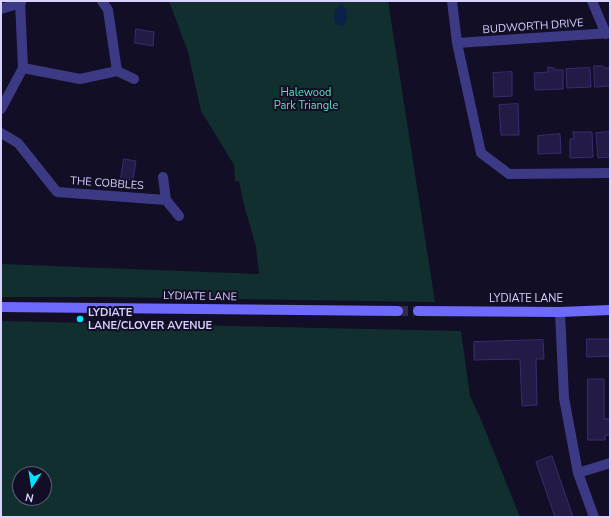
<!DOCTYPE html>
<style>
body{margin:0}
#map{position:relative;width:611px;height:518px;overflow:hidden;background:#120e25;font-family:"Nunito Sans",sans-serif}
canvas{display:block}
.frame{position:absolute;inset:0;border:2px solid #d8d2ff;pointer-events:none}
.north{position:absolute;left:12px;top:466px;width:40px;height:40px;box-sizing:border-box;background:#120e25;border:1px solid #615c7c;border-radius:50%;rotate:192deg;font-size:11px;font-weight:700;line-height:16px;text-align:center;color:#d8d2ff}
.north::after{content:'';display:block;margin:auto;width:14px;height:18px;background:#00e3fd;clip-path:polygon(50% 0,100% 100%,50% 72%,0 100%)}
</style>
<div id="map">
<canvas width="611" height="518"></canvas>
<div class="frame"></div>
<div class="north">N</div>
</div>
<script>
const ctx = document.querySelector('canvas').getContext('2d');
ctx.lineJoin = 'round';
function paint(path, color) { ctx.fillStyle = color; ctx.fill(path, 'evenodd'); }
function trace(path, color, width, dash) { ctx.strokeStyle = color; ctx.lineWidth = width; ctx.lineCap = dash ? 'butt' : 'round'; ctx.setLineDash(dash || []); ctx.stroke(path); }
function label(font, color, halo, rows, align = 'center') {
  ctx.font = font + ' "Nunito Sans",sans-serif'; ctx.lineWidth = 4; ctx.setLineDash([]); ctx.textBaseline = 'middle'; ctx.strokeStyle = halo; ctx.fillStyle = color; for (const [text, x, y, turn = 0] of rows) {
    ctx.save(); ctx.translate(x, y); ctx.rotate((+turn || 0) * Math.PI / 180); ctx.textAlign = isNaN(turn) ? turn : align; if (halo) ctx.strokeText(text, 0, 0); ctx.fillText(text, 0, 0); ctx.restore();
  }
}
const green = new Path2D(`
 M169 1H388L435 302 99 297H1V264L259 274 256 247 243 201 239 181H235L234 165 201 111 188 52Z
 M1 321 461 331 470 396 482 422 520 517H1ZM20 474H44V498H20Z`);
const water = new Path2D(`
 M340 4 347 9V18L344 26 338 25 334 20 335 10Z`);
const building = new Path2D(`
 M136 29 154 32 153 46 135 43Z
 M594 66H603L604 68H610V86L595 87Z
 M548 67 554 68V70H563V89L535 90 534 73 548 72Z
 M590 68 591 87 567 88 566 69Z
 M512 72V96L494 97 493 73Z
 M518 104 519 135H501L499 105Z
 M573 132H592L593 157 570 158V139H574Z
 M610 132V157L598 158 596 133Z
 M560 134 561 153 538 154V136Z
 M124 159 136 161 133 180 121 178Z
 M587 339H610V356L587 357Z
 M543 340 544 359H536L537 405 522 406 520 359 474 360V342Z
 M588 379H604V419H610V435H605V440H588Z
 M552 456 573 517H555L536 462Z`);
const secondaryTunnel = new Path2D(`
 M398 311H418`);
const street = new Path2D(`
 M452 1 457 43 481 153 509 174 610 173
 M592 1 606 34
 M1 9 21 3
 M457 43 610 33
 M23 68 80 79 117 71 108 10 102 1
 M117 71 134 79
 M1 109 23 68 20 1
 M1 133 18 143 57 192 166 200
 M163 177 166 200 179 216
 M560 312 564 398 578 473 594 517
 M578 473 610 463`);
const secondary = new Path2D(`
 M1 307 398 311
 M418 311 560 312 610 310`);
const markers = [
 [80,319,4,"#00e3fd"]
];
const streetNames = [
 ["BUDWORTH DRIVE",533,27,-4],
 ["THE COBBLES",107,184,4],
 ["LYDIATE LANE",200,297,1],
 ["LYDIATE LANE",526,299]
];
const parkNames = [
 ["Halewood",306,93],
 ["Park Triangle",306,106]
];
const poiNames = [
 ["LYDIATE",88,313],
 ["LANE/CLOVER AVENUE",88,326]
];
paint(green, '#112f2e');
paint(water, '#0b2147');
paint(building, '#231a46');
trace(building, '#3a2c73', 1);
trace(secondaryTunnel, '#302b46', 10, [10, 5]);
trace(street, '#3c3985', 10);
trace(secondary, '#6e69ff', 10);
for (const [x, y, r, color] of markers) { const dot = new Path2D(); dot.arc(x, y, r, 0, 2 * Math.PI); ctx.fillStyle = color; ctx.fill(dot); trace(dot, '#120e25', 1.5); }
label('11px', '#d8d2ff', '#120e25', streetNames);
label('11px', '#5ce1c1', '#120e25', parkNames);
label('bold 11px', '#d8d2ff', '#120e25', poiNames, 'left');
</script>
